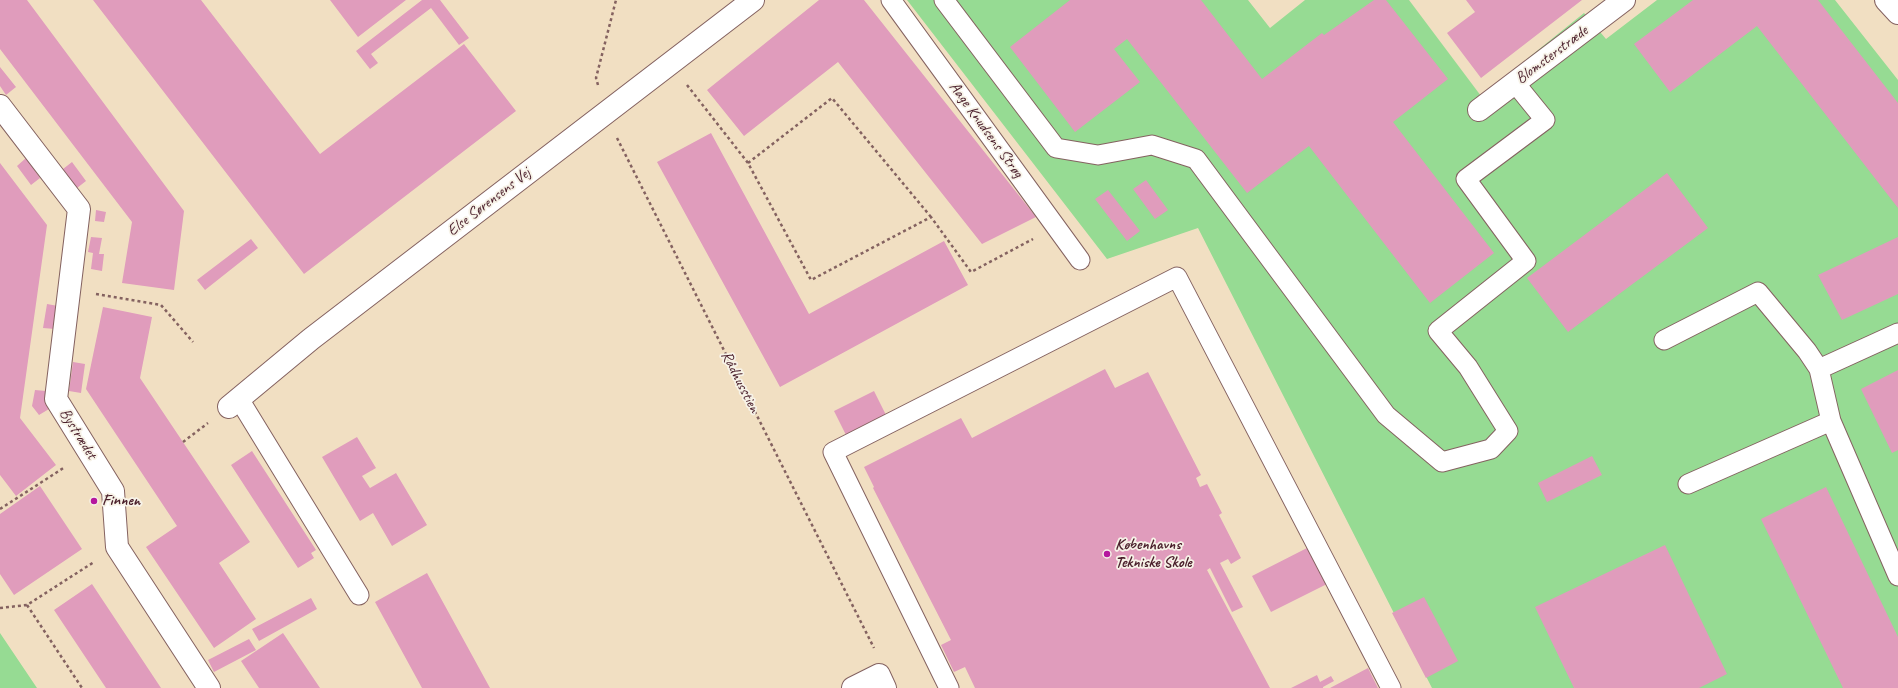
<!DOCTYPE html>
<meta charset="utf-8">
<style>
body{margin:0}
canvas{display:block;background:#f1dfc2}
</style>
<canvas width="1898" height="688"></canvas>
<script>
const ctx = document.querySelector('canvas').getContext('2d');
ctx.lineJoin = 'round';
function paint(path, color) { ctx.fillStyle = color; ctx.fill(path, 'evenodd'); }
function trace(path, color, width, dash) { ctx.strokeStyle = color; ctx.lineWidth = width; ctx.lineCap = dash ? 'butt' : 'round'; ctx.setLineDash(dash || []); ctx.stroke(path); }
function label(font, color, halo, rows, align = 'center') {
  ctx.font = font + ' Caveat,sans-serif'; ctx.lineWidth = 3.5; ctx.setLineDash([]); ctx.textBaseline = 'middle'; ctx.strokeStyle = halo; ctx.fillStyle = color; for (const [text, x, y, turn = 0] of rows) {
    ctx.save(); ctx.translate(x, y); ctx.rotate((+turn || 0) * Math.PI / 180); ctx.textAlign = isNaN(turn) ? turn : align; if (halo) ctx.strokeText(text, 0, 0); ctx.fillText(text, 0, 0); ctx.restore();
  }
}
const green = new Path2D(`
 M907 0H1248L1270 28 1305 0H1409L1481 96 1584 13 1606 39 1657 0H1835L1898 80V688H1432L1198 228 1107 259Z
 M0 633 37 688H0Z`);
const building = new Path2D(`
 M0 0H27L184 211 174 290 122 283 132 222 0 49Z
 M93 0H201L320 154 464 44 516 111 304 274Z
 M330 0H406L358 37Z
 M422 0H440L469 38 459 45 431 8 371 54 378 63 370 69 356 51Z
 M819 0H864L1036 217 982 244 838 62 744 136 707 90Z
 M1070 0H1201L1262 79 1322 33 1324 35 1374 0H1386L1448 79 1393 122 1494 253 1430 303 1309 146 1247 193 1127 39 1114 49 1140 82 1075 132 1010 47Z
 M1466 0H1582L1481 78 1447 33 1475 12Z
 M1693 0H1818L1898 103V208L1757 26 1670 92 1634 44Z
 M0 67 16 87 6 95 0 86Z
 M711 133 809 314 944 241 968 285 780 387 657 162Z
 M26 158 40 178 31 185 17 166Z
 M72 162 86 181 77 188 63 169Z
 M0 163 47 225 20 418 56 465 16 496 0 475Z
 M1667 173 1708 228 1568 332 1527 278Z
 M1146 180 1168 210 1155 219 1133 189Z
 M1108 190 1140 231 1127 241 1095 199Z
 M96 210 106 212 104 222 95 221Z
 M91 237 102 238 99 254H104L102 271 91 269 93 253 88 252Z
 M1898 237V294L1842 320 1818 275Z
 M251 239 258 248 205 290 197 280Z
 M47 304 58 306 55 329 43 328Z
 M103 307 152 317 140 378 250 542 219 563 256 619 214 648 146 547 177 526 86 389Z
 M73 362 85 364 81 393 69 391Z
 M1105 369 1115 388 1148 372 1201 475 1196 478 1200 487 1207 484 1222 513 1219 515 1241 558 1231 564 1228 559 1220 563 1243 607 1232 612 1210 568 1207 570 1270 688H975L965 667 954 672 941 645 951 640 873 488 874 487 864 467 961 418 972 438Z
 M1898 370V450L1892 453 1861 389Z
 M35 390 46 391 45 403 49 409 39 415 32 406Z
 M874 391 886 415 846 435 834 411Z
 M357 437 376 468 362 476 370 488 396 473 427 525 392 546 373 513 360 521 322 457Z
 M252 451 316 550 311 553 314 558 298 568 231 465Z
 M1592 456 1602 475 1547 502 1538 483Z
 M40 486 82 549 14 595 0 574V514Z
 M1826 487 1898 637V688H1843L1761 519Z
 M1665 545 1727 674 1699 688H1574L1535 607Z
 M1309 547 1327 584 1271 612 1252 576Z
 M427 573 490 688H422L375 602Z
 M92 584 161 688H106L54 610Z
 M1424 597 1458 661 1426 678 1392 613Z
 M311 598 317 609 259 641 252 629Z
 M283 633 320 688H259L241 661Z
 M249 639 256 650 214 672 208 660Z
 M1368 668 1378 688H1330Z
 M1317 675 1320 682 1331 676 1334 681 1323 687V688H1291Z`);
const path = new Path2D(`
 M598 85 596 78 616 0
 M687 85 748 163 811 280 931 217 971 272 1033 239
 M617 138 874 648
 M748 163 832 98 931 217
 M96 294 161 305 193 342
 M183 442 208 423
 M0 509 65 467
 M27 605 82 688
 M0 608 27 605 94 562`);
const lane = new Path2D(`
 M891 0 1080 260
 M944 0 1056 148 1098 155 1152 145 1196 159 1386 415 1442 462 1491 449 1508 431 1468 367 1438 331 1526 261 1466 179 1545 120 1515 83
 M1664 340 1758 292 1807 351 1819 369 1831 421
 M1819 369 1898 333
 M239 399 359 595
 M1688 484 1831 421 1898 576
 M949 688 833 452 1177 277 1391 688`);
const street = new Path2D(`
 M1886 0 1898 13
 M0 106 79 209 56 399 113 491 117 547 209 688
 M1479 110 1624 0
 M229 407 311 339 753 0
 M853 688 879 675 885 688`);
const markers = [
 [94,501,4,"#b5179e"],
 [1107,554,4,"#b5179e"]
];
const streetNames = [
 ["Blomsterstræde",1552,55,-37],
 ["Aage Knudsens Strøg",986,130,54],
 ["Else Sørensens Vej",489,202,-38],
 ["Rådhusstien",740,382,63],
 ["Bystrædet",78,434,58]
];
const poiNames = [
 ["Finnen",102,501],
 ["Københavns",1115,545],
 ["Tekniske Skole",1115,563]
];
paint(green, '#96db93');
paint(building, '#e09cbc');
trace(lane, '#846260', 21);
trace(street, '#846260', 24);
trace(path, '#846260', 2.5, [3, 3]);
trace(lane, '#fff', 19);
trace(street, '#fff', 22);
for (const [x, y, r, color] of markers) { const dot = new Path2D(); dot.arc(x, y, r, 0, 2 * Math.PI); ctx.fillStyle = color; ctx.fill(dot); trace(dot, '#f7f3e8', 1.5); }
label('16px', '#4a1f2b', '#f7f3e8', streetNames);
label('bold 16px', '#4a1f2b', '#f7f3e8', poiNames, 'left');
</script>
